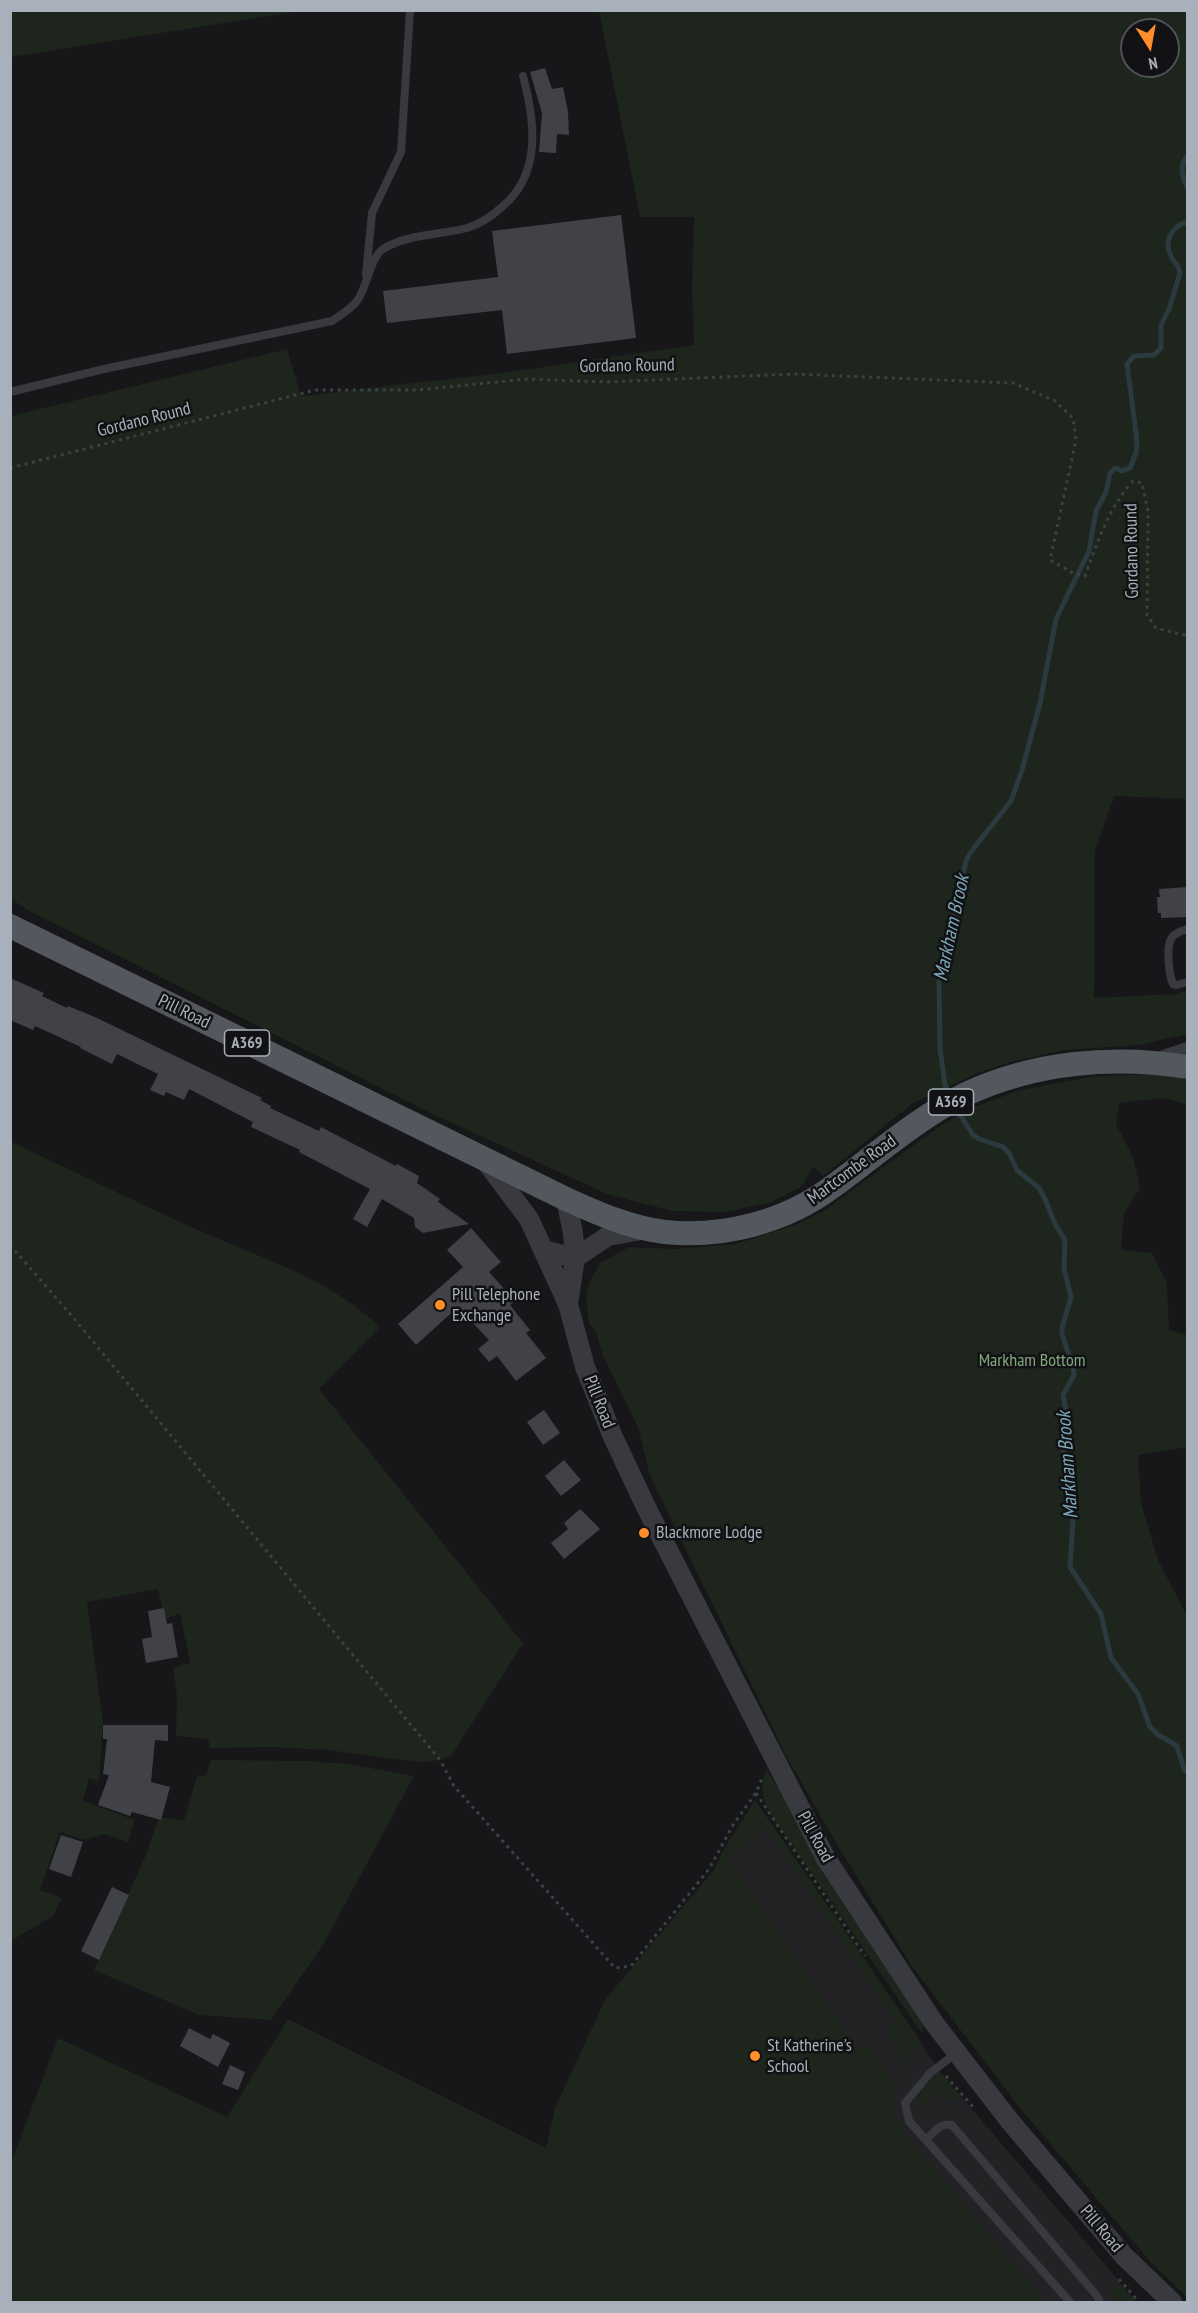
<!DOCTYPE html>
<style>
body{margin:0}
#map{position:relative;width:1198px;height:2313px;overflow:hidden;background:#171719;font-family:"PT Sans Narrow",sans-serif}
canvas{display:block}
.frame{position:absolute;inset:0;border:12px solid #a8b1bb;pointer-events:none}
.north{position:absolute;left:1120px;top:18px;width:60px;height:60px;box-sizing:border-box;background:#121214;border:2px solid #4e5257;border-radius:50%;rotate:169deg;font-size:16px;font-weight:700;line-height:24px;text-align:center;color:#a8b1bb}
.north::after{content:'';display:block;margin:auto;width:21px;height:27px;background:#ff8d29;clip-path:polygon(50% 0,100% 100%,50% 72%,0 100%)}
</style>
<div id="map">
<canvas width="1198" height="2313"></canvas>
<div class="frame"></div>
<div class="north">N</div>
</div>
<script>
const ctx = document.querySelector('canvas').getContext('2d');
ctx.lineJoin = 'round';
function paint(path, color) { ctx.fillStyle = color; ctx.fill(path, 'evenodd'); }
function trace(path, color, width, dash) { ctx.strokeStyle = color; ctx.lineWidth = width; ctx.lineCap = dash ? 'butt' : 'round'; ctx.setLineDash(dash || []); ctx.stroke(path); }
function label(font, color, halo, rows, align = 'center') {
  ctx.font = font + ' "PT Sans Narrow",sans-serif'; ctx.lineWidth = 5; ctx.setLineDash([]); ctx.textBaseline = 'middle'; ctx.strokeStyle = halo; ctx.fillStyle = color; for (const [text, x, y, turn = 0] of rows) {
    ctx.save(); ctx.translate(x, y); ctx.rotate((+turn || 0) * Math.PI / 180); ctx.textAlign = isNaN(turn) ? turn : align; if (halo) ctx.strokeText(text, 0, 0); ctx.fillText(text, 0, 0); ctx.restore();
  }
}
const built = new Path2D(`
 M755 1800 941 2073 1137 2302H821L605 2000 714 1870 723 1851Z`);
const green = new Path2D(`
 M11 10H299V11L11 57Z
 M599 11H1187V799L1114 796 1095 851 1094 998 1175 994 1187 990V1034L1140 1045 1064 1050 1011 1062 983 1071 913 1103 823 1176 814 1167 801 1187 769 1203 726 1212 672 1211 607 1194 439 1117 31 912 11 899V416L287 349 301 396 510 372 694 345 692 286 694 217H640ZM1132 30H1168V66H1132Z
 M1168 1073 1187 1076V1104L1162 1098 1119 1103 1116 1124 1133 1157 1140 1188 1124 1214 1121 1250 1152 1253 1167 1283 1169 1330 1187 1335V1447L1138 1455 1141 1503 1158 1560 1187 1616V2297L1154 2266 1020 2108 911 1965 832 1836 788 1759 650 1476 638 1427 603 1356 596 1332 589 1324 586 1297 589 1283 600 1263 629 1247 674 1249 736 1244 797 1224 825 1210 933 1131 953 1118 972 1108 1020 1090 1090 1077Z
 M10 1141C73 1171 136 1202 200 1231 261 1258 332 1280 380 1327L319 1389 523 1643 452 1755C441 1760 431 1762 419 1762L327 1750 272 1747 210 1748 208 1739 176 1736 177 1696 173 1668 190 1663 180 1614 165 1619 158 1589 87 1602 103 1723 99 1782 89 1778 83 1801 135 1820 128 1842 105 1834 84 1840 60 1832 40 1890 62 1898 53 1916 11 1941Z
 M211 1760 308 1761 348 1764 414 1776 323 1945 271 2020 199 2015 94 1970 146 1855 159 1817 184 1821 197 1776 206 1775Z
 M767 1770 921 2015 924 2023 921 2032 770 1813C763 1799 758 1784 767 1770Z
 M755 1800 920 2040 914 2054 906 2064 886 2031 897 2022 766 1830 728 1857 857 2049 868 2043 893 2082 896 2118 906 2135 1046 2302H11V2163L58 2038 227 2117 288 2019 546 2148 555 2108 605 2000 714 1870 723 1851Z
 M941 2073 960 2095 950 2103 940 2092 922 2108 918 2104 916 2091 931 2075Z
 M1119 2282 1135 2301 1137 2302H1113L1109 2291Z`);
const stream = new Path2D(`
 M1188 155C1178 165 1183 178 1188 190
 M950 1096 945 1085 940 1048 939 982 966 861 970 853 1011 801 1022 770 1040 703 1056 619 1089 551 1096 511 1106 492 1110 473 1115 468 1122 471 1130 468 1136 453 1137 441 1127 364 1134 356 1154 355 1161 348V325L1169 309 1180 273C1179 265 1174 263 1171 256 1163 242 1172 225 1188 222
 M955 1107 973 1135 979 1139 1003 1147 1009 1153 1017 1170 1039 1188 1045 1199 1055 1224 1065 1240 1064 1268 1071 1297 1062 1328V1334L1073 1367 1074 1375 1063 1395 1068 1421 1063 1447 1073 1489 1074 1503 1070 1567 1101 1614 1111 1658 1138 1694 1150 1727 1157 1734 1177 1746 1184 1769 1188 1773`);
const building = new Path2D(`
 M545 68 552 89 563 87 568 112 569 135 557 134 556 153 539 152 542 113 530 72Z
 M621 215 636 338 507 354 502 310 387 323 383 291 498 277 492 231Z
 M1188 887V917L1161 918V913H1158L1157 897H1160L1159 889Z
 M10 978 44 993 42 996 67 1008 68 1006 95 1017 262 1098 260 1100 271 1106 270 1108 319 1131 321 1127 396 1166 397 1164 419 1176 417 1183 440 1199 438 1202 469 1224 423 1233 415 1227 414 1218 382 1199 367 1227 353 1219 370 1189 299 1152 300 1150 251 1127 253 1122 189 1089 184 1100 166 1092 164 1096 150 1090 158 1074 117 1054 112 1064 80 1048 81 1047 35 1026 33 1030 10 1020Z
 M471 1228 501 1262 489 1272 515 1301 510 1305 530 1330 526 1333 546 1358 516 1381 497 1356 489 1362 478 1349 489 1340 458 1307 416 1345 398 1324 463 1267 447 1250Z
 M544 1410 560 1433 543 1445 527 1422Z
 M564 1460 581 1480 561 1496 545 1476Z
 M580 1509 600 1529 564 1559 551 1543 568 1529 564 1523Z
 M164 1608 167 1624 172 1623 178 1657 146 1663 142 1639 152 1637 148 1611Z
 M103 1725H168V1741L155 1740 151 1782 170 1787 161 1820 132 1812 130 1816 98 1805 109 1775 103 1774 107 1739H103Z
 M61 1835 83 1842 71 1877 49 1869Z
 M112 1887 129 1895 99 1960 81 1951Z
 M189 2028 210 2039 213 2034 230 2043 218 2067 180 2046Z
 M230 2065 245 2072 238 2090 222 2084Z`);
const path = new Path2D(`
 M10 468 315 390H418L527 379 606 382 793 374 1013 383 1055 401 1073 418 1076 440 1050 560 1073 573 1085 576C1097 543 1109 507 1133 481L1142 483 1148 511 1147 615 1156 628 1188 636
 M10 1245 71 1315 440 1760 454 1786 615 1968 631 1966 709 1869 733 1825 756 1793 763 1776
 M756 1793 865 1956
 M946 2076 975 2109
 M1119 2279 1139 2302`);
const service = new Path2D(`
 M366 275 372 213 401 152 410 10
 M10 392 104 369 332 321C340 315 350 310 357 301 367 288 370 258 383 249 407 234 440 235 467 228 480 224 492 216 502 207 542 174 535 121 523 76
 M1188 929C1181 931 1174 933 1171 939 1166 948 1169 975 1173 984L1177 985 1188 982
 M955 2054 930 2073 905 2103 909 2121 1070 2302
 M926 2140C934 2132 941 2122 952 2125L1097 2296 1100 2302`);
const minor = new Path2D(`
 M1156 1060 1188 1049`);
const tertiary = new Path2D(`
 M484 1159 529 1219 568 1304 585 1367 613 1437 647 1509 825 1857 934 2023 1009 2120 1124 2256 1172 2302
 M566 1199 573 1233 575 1258 568 1304
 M543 1250 575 1258 608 1236 646 1229`);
const primary = new Path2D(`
 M10 926 566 1199C597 1213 630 1228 665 1232 723 1238 785 1222 832 1187 876 1155 917 1118 966 1094 1035 1062 1113 1055 1188 1067`);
const markers = [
 [440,1305,6,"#ff8d29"],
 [644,1533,6,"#ff8d29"],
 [755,2056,6,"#ff8d29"]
];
const shields = [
 [247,1043,45],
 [951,1102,45]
];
const shieldNames = [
 ["A369",247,1043],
 ["A369",951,1102]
];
const streetNames = [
 ["Gordano Round",627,366,-1],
 ["Gordano Round",144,420,-14],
 ["Gordano Round",1132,551,-91],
 ["Pill Road",184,1012,26],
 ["Martcombe Road",852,1170,-36],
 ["Pill Road",599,1402,68],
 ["Pill Road",815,1837,61],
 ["Pill Road",1101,2229,50]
];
const poiNames = [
 ["Pill Telephone",452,1295],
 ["Exchange",452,1316],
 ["Blackmore Lodge",656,1533],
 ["St Katherine's",767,2046],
 ["School",767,2067]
];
const parkNames = [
 ["Markham Bottom",1032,1361]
];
const waterNames = [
 ["Markham Brook",952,928,-78],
 ["Markham Brook",1068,1465,-94]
];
paint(built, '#232326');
paint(green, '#1d251c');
trace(stream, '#2b3a3f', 5);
paint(building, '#414247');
trace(path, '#3d4146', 3, [3, 4.5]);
trace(service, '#383a3f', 8);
trace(minor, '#383a3f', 15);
trace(tertiary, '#383a3f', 20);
trace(primary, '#53585e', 24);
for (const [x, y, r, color] of markers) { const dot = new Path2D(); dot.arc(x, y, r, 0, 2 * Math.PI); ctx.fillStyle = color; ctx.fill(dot); trace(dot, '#121214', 2); }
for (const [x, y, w] of shields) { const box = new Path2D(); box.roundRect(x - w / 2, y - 13, w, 26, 4.5); ctx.fillStyle = '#121214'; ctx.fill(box); trace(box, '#a8b1bb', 1.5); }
label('bold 16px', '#a8b1bb', null, shieldNames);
label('18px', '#a8b1bb', '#121214', streetNames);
label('18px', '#a8b1bb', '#121214', poiNames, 'left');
label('18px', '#83a77d', '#121214', parkNames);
label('italic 20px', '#7ca8b9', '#121214', waterNames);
</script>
